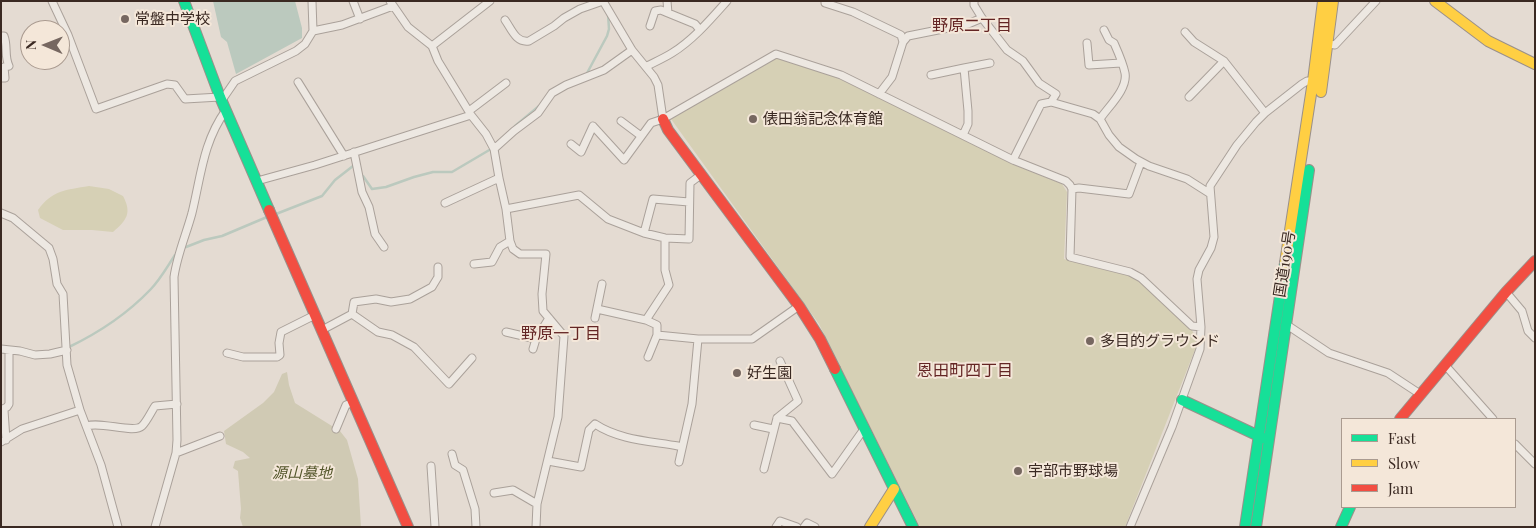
<!DOCTYPE html>
<meta charset="utf-8">
<style>
body{margin:0}
#map{position:relative;width:1536px;height:528px;overflow:hidden;background:#e4dbd2;font-family:"Playfair Display",serif}
canvas{display:block}
.frame{position:absolute;inset:0;border:2px solid #3a2922;pointer-events:none}
.legend{position:absolute;left:1341px;top:418px;width:175px;height:90px;box-sizing:border-box;background:#f4e7d9;border:1px solid #aa9b90;margin:0;padding:6px 9px;list-style:none;font-size:15px;color:#3a2922}
.legend li{display:flex;align-items:center;gap:10px;height:25px}
.legend b{width:25px;border:1px solid #aa9b90}
.north{position:absolute;left:20px;top:20px;width:50px;height:50px;box-sizing:border-box;background:#f4e7d9;border:1px solid #aa9b90;border-radius:50%;rotate:271deg;font-size:14px;font-weight:700;line-height:20px;text-align:center;color:#3a2922}
.north::after{content:'';display:block;margin:auto;width:18px;height:22px;background:#766760;clip-path:polygon(50% 0,100% 100%,50% 72%,0 100%)}
</style>
<div id="map">
<canvas width="1536" height="528"></canvas>
<div class="frame"></div>
<ul class="legend">
<li><b style="height:6px;background:#16e098"></b>Fast</li>
<li><b style="height:6px;background:#ffcf43"></b>Slow</li>
<li><b style="height:6px;background:#f24e42"></b>Jam</li>
</ul>
<div class="north">N</div>
</div>
<script>
const ctx = document.querySelector('canvas').getContext('2d');
ctx.lineJoin = 'round';
function paint(path, color) { ctx.fillStyle = color; ctx.fill(path, 'evenodd'); }
function trace(path, color, width, dash) { ctx.strokeStyle = color; ctx.lineWidth = width; ctx.lineCap = dash ? 'butt' : 'round'; ctx.setLineDash(dash || []); ctx.stroke(path); }
function label(font, color, halo, rows, align = 'center') {
  ctx.font = font + ' "Playfair Display","Noto Sans JP",serif'; ctx.lineWidth = 4; ctx.setLineDash([]); ctx.textBaseline = 'middle'; ctx.strokeStyle = halo; ctx.fillStyle = color; for (const [text, x, y, turn = 0] of rows) {
    ctx.save(); ctx.translate(x, y); ctx.rotate((+turn || 0) * Math.PI / 180); ctx.textAlign = isNaN(turn) ? turn : align; if (halo) ctx.strokeText(text, 0, 0); ctx.fillText(text, 0, 0); ctx.restore();
  }
}
const green = new Path2D(`
 M776 57 835 77 879 96 1012 164 1062 184 1067 192 1064 259 1128 275 1140 281 1192 330 1198 342 1125 527H920L819 324 671 119Z
 M89 186 109 189 123 196C132 213 127 220 113 232L92 230H63L40 218 38 210C52 190 66 190 89 186Z`);
const cemetery = new Path2D(`
 M287 372 289 385 295 403 340 431 347 440 358 479 361 527H243L240 518 241 509 238 471 233 468 235 461 250 458 243 452 226 444 224 431 263 403 274 392 282 374Z`);
const water = new Path2D(`
 M213 1H295L302 28V38L236 74 227 42 221 37Z`);
const stream = new Path2D(`
 M586 75 607 36 609 29 608 14
 M515 126 539 106
 M363 176 372 189 386 187 414 177 433 172H452L491 149
 M276 214 322 196 335 180 353 166
 M186 247 204 240 222 236 267 217
 M69 347C98 333 127 314 150 290 160 280 167 267 175 255`);
const street = new Path2D(`
 M52 1 68 35 96 109 167 84 175 85 185 99 220 97
 M353 1 360 19
 M390 1 408 27 432 46 438 61 471 115 486 134 494 149 499 178 506 209 510 241 513 249 520 254H546L542 294 543 311 564 336 558 417 537 504 536 527
 M603 1 632 50 654 77 658 85 663 119
 M825 1V3L853 12 901 35 903 42
 M974 1V5L982 18 1007 50 1023 61 1039 83 1056 94 1051 102
 M668 13 695 24 700 30
 M505 20C512 30 516 43 529 41L554 26 564 18 580 9 603 1
 M650 26 655 11 661 10 668 13 667 1
 M313 31 342 25 393 6
 M1185 32 1194 42 1224 61 1265 113
 M1 36H4C8 46 4 56 9 66L4 67 5 78H1
 M1087 43 1089 65 1121 63
 M1329 44 1335 45 1376 1
 M432 46 490 1
 M647 66C655 62 664 58 672 53 693 40 710 20 727 1
 M964 68 990 63
 M931 75 964 68 968 111V124L963 135
 M298 82 344 156
 M879 94 892 77 903 42 908 36 968 24 982 18
 M1189 97 1224 61
 M222 100 235 81 296 51 305 44 313 31 312 1
 M469 111 506 83
 M1100 119C1108 107 1128 89 1125 73 1123 63 1118 52 1114 43L1109 40 1104 30
 M621 121 641 136
 M571 144 581 152 593 126 624 160 651 123 663 119 776 54 841 75 1013 160 1066 181 1070 185 1072 189 1070 257 1130 272 1141 278 1192 326 1201 327
 M494 149 514 131 538 113 552 93 566 85 604 70 632 50
 M354 152 362 192 369 207 375 234 384 247
 M1013 160 1041 104 1051 102 1093 114 1100 119 1109 135 1119 147 1136 159 1149 166 1187 179 1209 193
 M257 181 315 165 471 115
 M1072 189 1079 188 1129 194 1141 162
 M445 203 499 178
 M506 209 579 195 608 219 644 233 665 238 689 239 690 183 702 174
 M1 213 13 218 49 248 53 259 57 284 63 294 67 365 80 410 101 465 118 527
 M644 233 653 199 689 202
 M474 264 492 262 500 247 510 241
 M1506 292 1522 311 1528 331 1535 338
 M597 309 646 320
 M352 314 354 302 376 299 391 302 410 299 432 287 438 277V267
 M595 318 602 284
 M1287 325 1329 353 1388 373 1420 394
 M322 330 352 314 378 332 392 335 414 347 449 384 472 358
 M506 332 536 339
 M657 335 698 339H752L799 306
 M1 349 20 351 35 355 50 354 67 350
 M533 349 536 339 549 318
 M227 353 243 357H277L280 355 279 343 281 332 315 315
 M648 357 657 335V325L646 320 669 285 665 270V238
 M1445 365 1493 419
 M1 410 7 407 9 404V350
 M4 410 6 440
 M777 418 798 401 780 361
 M754 425 773 429
 M87 426C101 421 134 434 142 426 147 421 151 412 155 406L177 404
 M336 429 346 405 354 402
 M1 442 22 429 80 410
 M1515 444 1535 464
 M176 453 220 436
 M452 454 455 465 463 470 475 509 476 527
 M548 461 581 467 589 430 595 424C619 440 650 441 678 446
 M679 462 692 404 698 339
 M431 466 435 527
 M764 469 777 418 792 421 832 474 864 429
 M494 493 513 490 537 504
 M155 527 176 453 177 440 174 277C177 255 186 235 192 213 201 176 203 142 226 110
 M776 527 780 521 797 527
 M804 527 807 523 815 527
 M1130 527 1172 427 1200 349 1201 327 1197 279 1199 270 1211 248 1214 237 1210 186 1237 145 1256 122 1265 113 1302 84 1307 81H1315`);
const fast = new Path2D(`
 M184 1 220 97 269 210
 M835 369 913 527
 M1182 400 1263 438
 M1245 527 1285 263
 M1256 527 1309 170
 M1341 527 1350 507`);
const slow = new Path2D(`
 M1435 1 1488 41 1535 64
 M1321 92 1333 1
 M1285 263 1313 81 1323 1
 M870 527 894 489`);
const jam = new Path2D(`
 M663 119 668 130 799 306 820 339 835 369
 M269 210 408 527
 M1400 419 1506 292 1535 261`);
const markers = [
 [125,19,5,"#766760"],
 [753,119,5,"#766760"],
 [1090,341,5,"#766760"],
 [737,373,5,"#766760"],
 [1018,471,5,"#766760"]
];
const poiNames = [
 ["常盤中学校",135,19],
 ["俵田翁記念体育館",763,119],
 ["多目的グラウンド",1100,341],
 ["好生園",747,373],
 ["宇部市野球場",1028,471]
];
const streetNames = [
 ["国道190号",1285,264,-81]
];
const parkNames = [
 ["源山墓地",302,473]
];
const neighbourhoodNames = [
 ["野原二丁目",972,26],
 ["野原一丁目",561,334],
 ["恩田町四丁目",965,371]
];
paint(green, '#d6d0b5');
paint(cemetery, '#d0cab4');
paint(water, '#bbc9be');
trace(stream, '#bbc9be', 2.5);
trace(street, '#aaa19a', 9);
trace(fast, '#9a908a', 12);
trace(slow, '#9a908a', 12);
trace(jam, '#9a908a', 12);
trace(street, '#ede8e2', 7);
trace(fast, '#16e098', 10);
trace(slow, '#ffcf43', 10);
trace(jam, '#f24e42', 10);
for (const [x, y, r, color] of markers) { const dot = new Path2D(); dot.arc(x, y, r, 0, 2 * Math.PI); ctx.fillStyle = color; ctx.fill(dot); trace(dot, '#f4e7d9', 2); }
label('15px', '#3a2922', '#f4e7d9', poiNames, 'left');
label('15px', '#3a2922', '#f4e7d9', streetNames);
label('italic 15px', '#525529', '#f4e7d9', parkNames);
label('16px', '#642524', '#f4e7d9', neighbourhoodNames);
</script>
